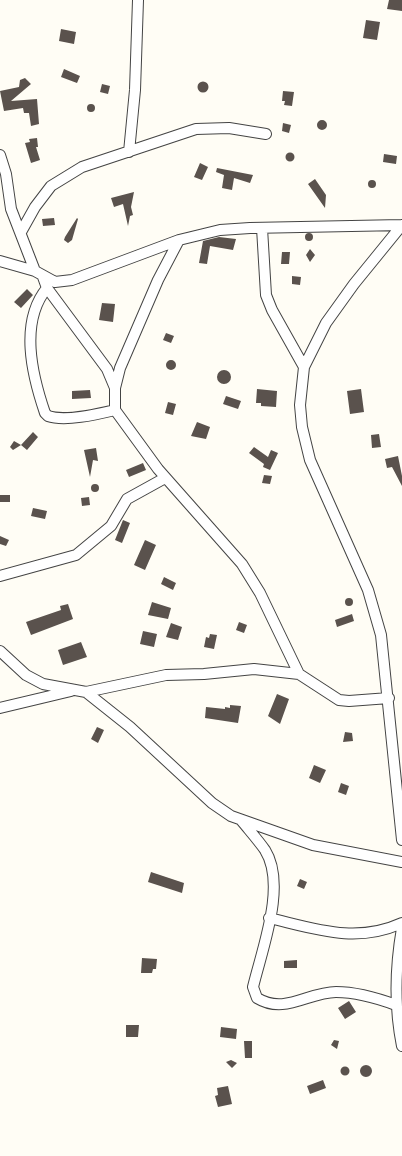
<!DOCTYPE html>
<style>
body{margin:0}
canvas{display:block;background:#fffdf5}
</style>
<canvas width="402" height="1156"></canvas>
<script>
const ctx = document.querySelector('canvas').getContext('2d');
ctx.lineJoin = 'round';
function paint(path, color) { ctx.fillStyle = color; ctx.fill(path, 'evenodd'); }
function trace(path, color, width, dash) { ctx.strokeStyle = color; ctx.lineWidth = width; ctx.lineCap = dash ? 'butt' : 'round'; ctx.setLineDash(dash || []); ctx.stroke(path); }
const building = new Path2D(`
 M389 0H402V11L387 9Z
 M366 20 380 22 377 40 363 38Z
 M61 29 76 32 74 44 59 41Z
 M64 69 80 76 77 83 61 77Z
 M25 78 31 84 11 101 37 99 39 124 31 126 29 113H24L23 108 4 111 0 91 19 87 20 80Z
 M197.5 87a5.5 5.5 0 1 1 11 0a5.5 5.5 0 1 1-11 0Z
 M102 84 110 86 108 94 100 92Z
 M283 91 294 92 292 106 284 105 285 101H282Z
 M87 108a4 4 0 1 1 8 0a4 4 0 1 1-8 0Z
 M317 125a5 5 0 1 1 10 0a5 5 0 1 1-10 0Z
 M283 123 291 125 289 133 282 131Z
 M37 138 38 147H36L40 160 31 163 25 143 30 142 29 139Z
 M285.5 157a4.5 4.5 0 1 1 9 0a4.5 4.5 0 1 1-9 0Z
 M384 154 397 156 396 164 383 162Z
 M200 163 208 167 202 180 194 177Z
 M217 168 253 175 250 183 234 178 232 190 222 188 224 175 216 172Z
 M315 179 326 195 325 208 308 184Z
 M368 184a4 4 0 1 1 8 0a4 4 0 1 1-8 0Z
 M134 192 131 207 133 215 130 216 128 226 123 204 114 207 111 198Z
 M54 218 55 225 43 226 42 219Z
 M77 218 78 219 72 240 68 243 64 240 65 237Z
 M305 237a4 4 0 1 1 8 0a4 4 0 1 1-8 0Z
 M219 237 236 239 233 250 210 246 207 264 199 263 203 241Z
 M310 249 315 255 310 262 306 255Z
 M282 252H290L289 264H281Z
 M292 276 301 277 300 285 292 284Z
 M27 289 33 295 21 308 14 302Z
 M102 303 115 304 113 322 99 320Z
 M166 333 174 336 171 343 163 340Z
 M166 365a5 5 0 1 1 10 0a5 5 0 1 1-10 0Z
 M217 377a7 7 0 1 1 14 0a7 7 0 1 1-14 0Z
 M257 389 277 391 276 407 261 406V403H256Z
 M361 389 364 412 350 414 347 391Z
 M90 390 91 398 72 399V391Z
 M226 396 241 401 238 409 223 404Z
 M168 402 176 404 173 415 165 413Z
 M197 422 210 427 206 439 191 436Z
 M33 432 38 437 27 450 21 445Z
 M379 434 381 447 372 448 371 435Z
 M14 441 21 445 13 450 10 447Z
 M254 447 268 457 271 450 278 453 270 470 263 467 264 464 249 453Z
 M96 448 98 461 93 460 90 477 84 450Z
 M398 456 402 476V486L392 467 387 468 385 459Z
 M143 463 146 470 129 477 126 470Z
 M264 475 272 476 270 484 262 483Z
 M91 488a4 4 0 1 1 8 0a4 4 0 1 1-8 0Z
 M0 495H10V502H0Z
 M89 497 90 505 82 506 81 498Z
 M33 508 47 511 45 519 31 516Z
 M123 520 130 523 122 543 115 540Z
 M0 536 9 540 6 546 0 544Z
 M145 540 156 545 145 570 134 565Z
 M164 577 176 583 173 590 161 584Z
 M345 602a4 4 0 1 1 8 0a4 4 0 1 1-8 0Z
 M152 602 171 608 168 619 148 615Z
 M68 604 73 619 31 635 26 622 61 610 60 606Z
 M352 614 354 621 337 627 335 620Z
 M239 622 247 625 244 633 236 630Z
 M171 623 182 627 178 640 166 637Z
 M143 631 157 634 154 647 140 644Z
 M210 634 217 635 214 649 204 647 206 637 209 638Z
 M81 642 87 657 63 665 58 650Z
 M277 694 289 699 280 724 268 716Z
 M230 705 241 706 238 723 205 718 206 707 225 709V707L230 708Z
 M97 727 104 730 98 743 91 739Z
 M345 732 352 733 353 741 343 742Z
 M314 765 326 770 320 783 309 778Z
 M341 783 349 786 346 795 338 792Z
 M151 872 184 883 182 893 148 882Z
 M300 879 307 882 304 889 297 886Z
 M142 958 157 959 156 969H153L152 973H141Z
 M297 960V968H284V961Z
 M349 1001 356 1012 345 1019 338 1008Z
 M126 1025H139L138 1037H126Z
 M221 1027 237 1029 236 1039 220 1037Z
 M334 1040 339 1041 337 1049 331 1045Z
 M244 1041H252V1058H245Z
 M231 1060 237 1063 232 1068 226 1062Z
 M360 1071a6 6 0 1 1 12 0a6 6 0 1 1-12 0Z
 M340.5 1071a4.5 4.5 0 1 1 9 0a4.5 4.5 0 1 1-9 0Z
 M323 1080 326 1088 310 1094 307 1086Z
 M228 1086 232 1104 218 1107 215 1096 218 1095 217 1088Z`);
const minor = new Path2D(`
 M129 152 135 90 138 0
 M0 155 6 174 11 209 35 271
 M402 225 354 284 326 323 304 367 300 405 302 427 310 460 368 590 381 635 402 840
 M262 228 266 295 272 310 304 367
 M21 232 35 207 51 186 82 167 196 129 229 128 266 134
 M0 261 35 271 55 282 72 280 179 240 220 230 250 228 402 225
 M43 277 47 288C19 322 32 375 45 413L48 416C65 422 98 414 115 410L158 469 242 564 260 593 299 674
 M47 288 107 369 115 388
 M115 410V388L120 368 158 280 179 240
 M0 576 76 555 111 526 127 499 165 478
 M0 651 26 675 43 684 86 692 130 727 212 803 231 816 313 845 402 862
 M86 692 166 675 204 674 254 669 299 674 339 700 349 701 389 698
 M0 708 71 691
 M241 820C249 830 258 840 265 850 287 885 262 949 253 987L257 998C285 1015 308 992 336 992 356 992 377 998 396 1005
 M269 918C316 929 356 944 402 923
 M402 928C395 968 394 1006 402 1046`);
paint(building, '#5a524d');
trace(minor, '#444', 12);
trace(minor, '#fff', 10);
</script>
